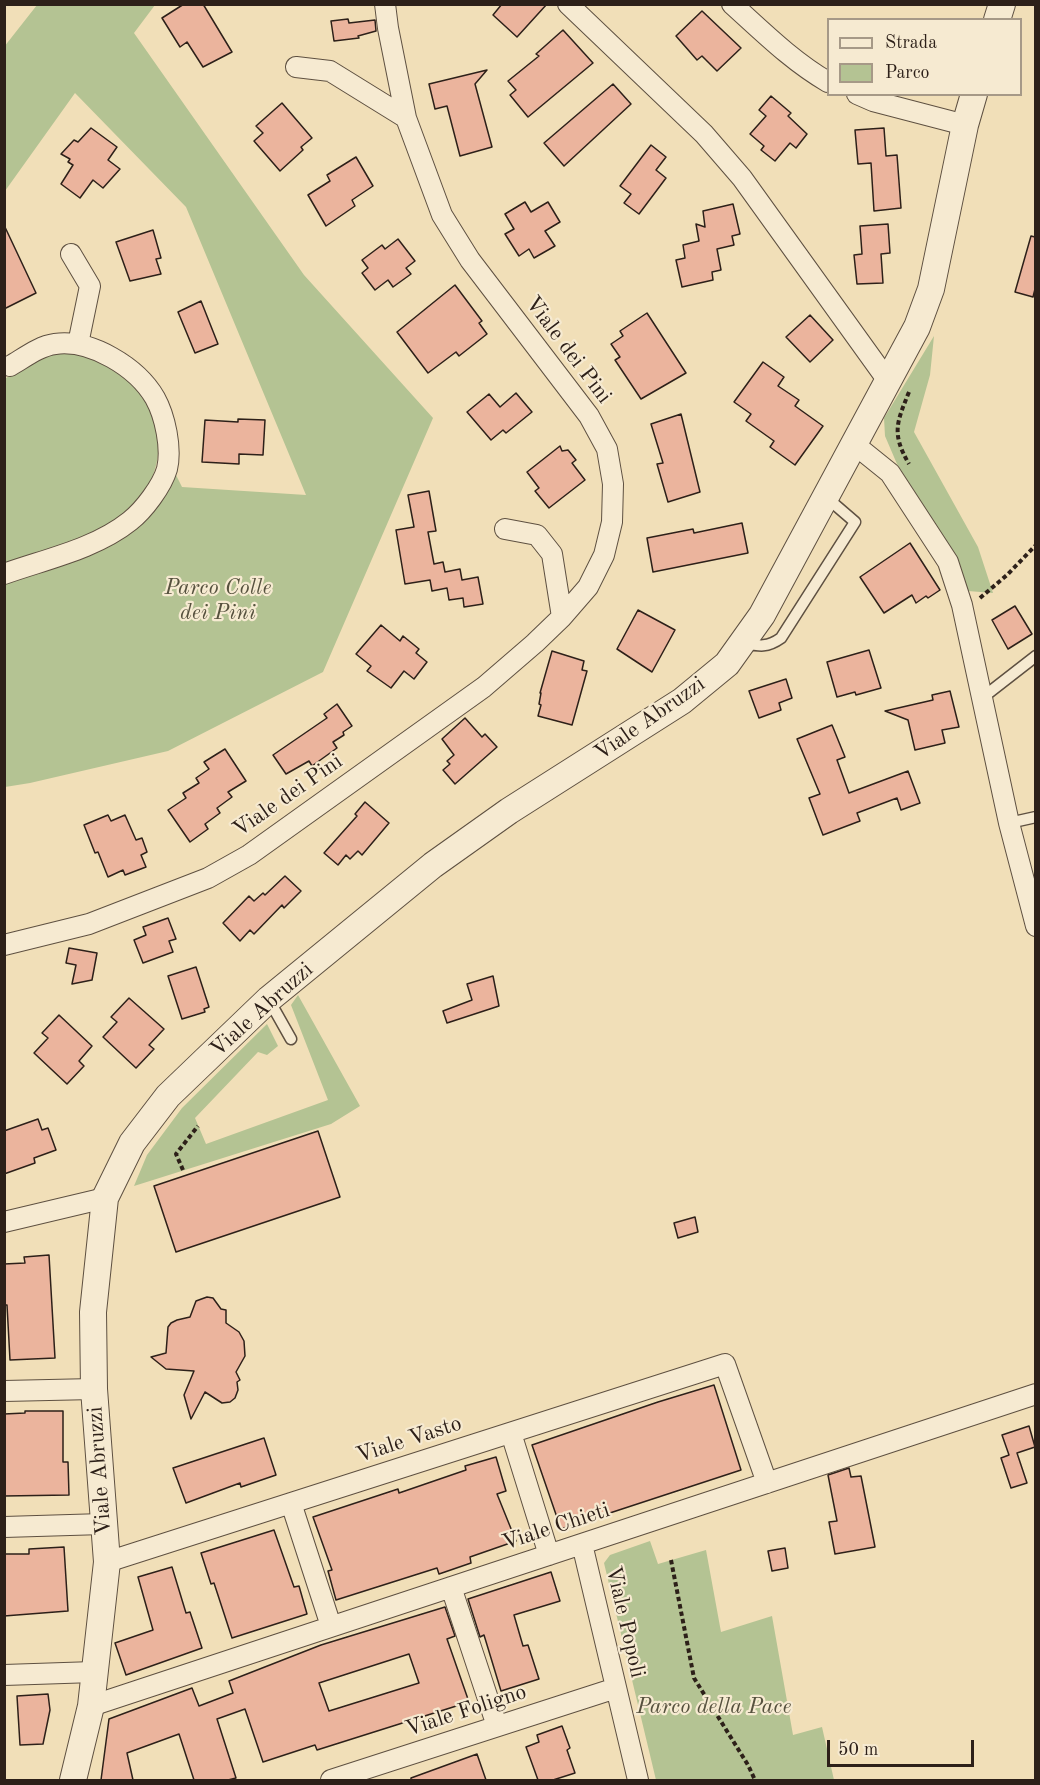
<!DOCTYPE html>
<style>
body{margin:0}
#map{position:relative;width:1040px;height:1785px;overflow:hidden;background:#f1dfb8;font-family:"Old Standard TT",serif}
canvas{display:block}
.frame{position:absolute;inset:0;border:6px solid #2d2019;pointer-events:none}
.legend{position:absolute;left:827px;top:18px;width:195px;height:78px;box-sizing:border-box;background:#f6ead1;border:2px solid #a69987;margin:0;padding:8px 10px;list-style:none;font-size:18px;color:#2d2019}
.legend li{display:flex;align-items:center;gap:12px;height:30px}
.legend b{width:30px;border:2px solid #a69987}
.scale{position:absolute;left:827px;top:1740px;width:147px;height:27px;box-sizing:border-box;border:3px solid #2d2019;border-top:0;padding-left:8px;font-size:18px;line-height:21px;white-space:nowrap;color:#2d2019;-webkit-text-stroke:4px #f6ead1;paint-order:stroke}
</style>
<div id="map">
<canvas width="1040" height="1785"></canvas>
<div class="frame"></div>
<ul class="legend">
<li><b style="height:8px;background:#f6ead1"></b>Strada</li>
<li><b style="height:16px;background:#b4c393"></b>Parco</li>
</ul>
<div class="scale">50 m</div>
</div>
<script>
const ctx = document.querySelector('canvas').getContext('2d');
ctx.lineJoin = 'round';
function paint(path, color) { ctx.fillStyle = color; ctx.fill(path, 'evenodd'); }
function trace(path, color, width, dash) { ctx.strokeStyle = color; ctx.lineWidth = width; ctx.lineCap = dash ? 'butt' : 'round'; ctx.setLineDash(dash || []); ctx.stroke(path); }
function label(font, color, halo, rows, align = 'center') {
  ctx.font = font + ' "Old Standard TT",serif'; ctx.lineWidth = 4.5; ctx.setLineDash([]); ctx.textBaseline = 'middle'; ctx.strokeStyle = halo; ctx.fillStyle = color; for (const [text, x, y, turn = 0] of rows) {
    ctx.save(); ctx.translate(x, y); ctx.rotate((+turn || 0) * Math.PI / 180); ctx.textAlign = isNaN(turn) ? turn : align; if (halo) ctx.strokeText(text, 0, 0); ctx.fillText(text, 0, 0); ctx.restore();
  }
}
const green = new Path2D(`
 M37 5H155L134 33 304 275 433 418 323 672 168 751 30 783 5 787V582L99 549 174 471 182 487 306 495 186 207 75 93 5 191 4 47Z
 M934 336 930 375 914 432 978 547 993 593 968 591 956 557 897 464 885 436 884 418Z
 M56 352C71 353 86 353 100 360 162 391 181 465 126 513 95 539 43 551 5 564L4 377 6 378 38 359Z
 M298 995 360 1106 331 1124 134 1186 147 1155 182 1108 267 1024 278 1046 267 1055 258 1052 195 1118 206 1144 328 1100 291 1005Z
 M650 1541 658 1564 706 1550 721 1632 772 1616 793 1735 822 1727 834 1780H656L604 1563 610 1555Z`);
const building = new Path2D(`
 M184 4H203L232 52 203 67 187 42 180 47 162 18Z
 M502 4H547L517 37 493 15Z
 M702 11 741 48 717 71 702 56 697 60 676 36Z
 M348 19 349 23 375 20 376 31 358 36 359 38 334 41 331 21Z
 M563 30 593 63 528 117 510 95 516 90 508 81 539 56 536 54Z
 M487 70 475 84 492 147 460 156 447 106 435 109 429 84Z
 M613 84 631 104 564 166 544 143Z
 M771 96 791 113 788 116 807 134 796 148 790 143 775 161 761 150 764 146 750 134 766 116 759 110Z
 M282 103 312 138 301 147 303 150 280 171 254 141 263 133 256 126Z
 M91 128 117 147 108 160 120 169 103 188 93 180 80 198 61 184 73 165 68 162 70 159 61 154 74 140 78 142Z
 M884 128 886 156 897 155 901 208 874 211 871 163 858 164 855 130Z
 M651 145 666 157 656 170 666 178 639 214 624 203 631 194 620 186Z
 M356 157 373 186 352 200 355 206 326 226 308 195 330 181 327 175Z
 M525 202 531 212 548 202 560 222 545 231 555 246 534 258 529 249 519 256 505 234 514 229 505 214Z
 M733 204 740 234 732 236 734 245 717 249 721 270 712 272 713 280 682 287 676 260 685 258 683 245 699 241 696 224 705 227 703 211Z
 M888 224 890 253 881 254 883 283 857 284 854 255 862 254 860 226Z
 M4 225 36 293 4 309Z
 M153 230 161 258 156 259 161 274 130 281 116 242Z
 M1031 236 1035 237V289L1033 297 1015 292Z
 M398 239 415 261 406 268 411 274 393 287 388 280 375 290 362 273 368 268 362 260 382 245 385 249Z
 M455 285 482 321 479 323 487 334 459 356 456 352 428 373 397 332Z
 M201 301 218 344 195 353 178 312Z
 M647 313 686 373 641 399 615 360 620 357 611 344 623 336 620 331Z
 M810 315 833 340 810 362 786 337Z
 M763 362 784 377 778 386 799 400 795 406 823 426 795 465 770 447 774 441 746 421 751 414 734 402Z
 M516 393 532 412 506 433 503 430 491 440 467 412 489 394 500 407Z
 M681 414 700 492 668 502 657 464 663 463 651 424Z
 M238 419 265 420 263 455 239 454V464L202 462 205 420 238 422Z
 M560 446 562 451 568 450 576 460 572 463 585 480 549 508 535 491 539 488 527 472Z
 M429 491 436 531 428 532 434 564 443 562 445 572 460 569 462 580 478 577 483 604 464 607 463 598 449 600 447 588 432 591 430 580 405 584 396 530 414 527 408 495Z
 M742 523 748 553 653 572 647 538 693 529 694 533Z
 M910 543 940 590 928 598 926 596 916 603 912 595 884 613 860 577Z
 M1015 606 1032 634 1008 649 992 620Z
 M638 610 675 630 652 672 617 649Z
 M381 625 400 641 403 636 419 649 416 653 427 662 414 679 404 671 391 688 367 671 371 666 356 654Z
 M869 650 881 688 856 695 855 692 837 697 827 662Z
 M552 651 584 661 582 670 587 671 572 725 538 716 541 705 539 704 541 693H540Z
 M786 679 792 698 779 703 781 710 759 718 749 691Z
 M950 691 959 727 942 730 945 743 915 750 908 720 885 711 933 700 932 695Z
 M337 704 352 726 343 732 344 735 333 742 337 748 312 766 309 761 286 774 273 755 327 718 324 714Z
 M465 718 482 737 485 734 497 747 455 784 443 770 450 764 447 761 454 755 442 739Z
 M832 725 845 757 837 760 849 793 908 771 920 803 901 810 897 798 857 813 860 821 823 835 809 798 820 794 797 739Z
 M225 749 246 781 228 792 232 797 217 808 220 813 205 824 208 829 190 842 168 810 186 798 183 793 199 783 196 778 209 769 204 762Z
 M365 802 389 823 362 855 358 851 350 859 346 855 338 865 324 853 357 816 355 814Z
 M108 815 111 821 125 815 136 840 142 838 147 852 141 855 146 867 125 875 123 870 108 877 98 852 95 853 84 825Z
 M285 876 301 891 284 908 282 905 254 934 250 930 240 941 223 923 249 896 254 901 263 893 265 895Z
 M168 918 176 939 169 941 173 952 143 963 134 940 146 935 143 927Z
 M69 948 97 953 92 980 72 984 76 965 66 963Z
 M196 967 209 1007 204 1009 205 1012 182 1019 168 976Z
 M493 976 499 1006 447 1023 443 1011 472 1000 467 984Z
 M129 998 164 1029 149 1045 154 1049 136 1068 103 1037 117 1022 111 1017Z
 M59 1015 92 1046 79 1061 84 1066 67 1084 34 1053 48 1038 42 1033Z
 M38 1119 42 1130 48 1128 56 1150 34 1158 35 1163 4 1174V1131Z
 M318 1131 340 1197 176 1252 154 1186Z
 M695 1217 698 1232 678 1238 674 1223Z
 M49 1255 55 1358 10 1360 7 1305H4V1264L25 1263 24 1257Z
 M207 1297 213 1298 221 1309 226 1310V1323L239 1332 244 1341 245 1356 236 1372 240 1380 237 1382 238 1390 235 1398 230 1402 222 1403 205 1392 191 1419 184 1395 194 1371 166 1369 151 1357 166 1353 168 1327 171 1323 177 1320 190 1317 196 1301Z
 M714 1385 741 1470 561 1529 532 1445 658 1402Z
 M25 1411H63V1462H68L69 1495 4 1496V1414L25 1413Z
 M1029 1426 1035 1447 1017 1453 1027 1483 1011 1488 1001 1458 1009 1455 1002 1435Z
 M264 1438 276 1475 241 1487 240 1483 186 1503 173 1468Z
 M496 1457 506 1491 497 1494 516 1541 470 1557 471 1563 439 1574 437 1568 336 1600 328 1571 332 1570 313 1517 398 1489 399 1493 466 1470 465 1466Z
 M849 1468 851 1477 861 1476 875 1547 835 1554 829 1522 837 1521 828 1475Z
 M274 1530 294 1587 299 1586 307 1614 232 1638 214 1583 211 1584 201 1553Z
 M64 1547 68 1611 4 1616V1554H29V1549Z
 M785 1548 788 1568 772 1571 768 1551Z
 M172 1567 186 1613 190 1612 202 1648 126 1675 115 1643 153 1630 138 1577Z
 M551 1572 560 1601 514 1615 523 1646 528 1645 539 1679 501 1691 484 1635 480 1637 468 1599Z
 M445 1607 455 1636 447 1639 469 1702 317 1750 315 1745 263 1762 245 1709 217 1719 236 1778 228 1780H194L179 1734 127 1753 133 1780H101L109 1719 192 1688 199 1706 233 1693 229 1681 321 1645ZM409 1654 419 1683 329 1711 319 1683Z
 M48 1694 50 1710 43 1744 20 1745 17 1696Z
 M562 1726 570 1748 567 1750 575 1773 553 1780H538L526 1747 539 1742 537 1735Z
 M477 1754 486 1780H411V1778Z`);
const path = new Path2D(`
 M909 392C897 422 891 433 909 464
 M980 598 1007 575 1036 545
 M183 1170 176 1154 198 1126
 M671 1560 694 1678 748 1765 755 1780`);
const service = new Path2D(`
 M743 643C759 646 767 648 781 638L855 522 826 497
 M982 698 1036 656
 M1009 823 1036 817
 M269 1000 291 1039`);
const minor = new Path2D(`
 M568 4 704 134 742 178 888 381
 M732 4C763 32 792 61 828 82
 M296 67 330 71 406 118
 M857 94 873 101 965 125
 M71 254 90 286 78 344
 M854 444 890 473 948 562 962 605 1009 823 1036 926
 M505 529 537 535 552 554 562 617
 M4 574C46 559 95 549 130 521 144 510 162 486 167 469 172 448 165 416 155 398 137 367 91 339 55 344 39 346 24 358 10 366
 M4 945 89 924 208 878 249 855 484 687 535 643 562 617 588 587 604 555 612 522 613 484 607 449 589 416 470 260 442 215 406 118 388 28 385 4
 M4 1222 105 1198
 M4 1391 94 1389
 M511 1433 549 1555
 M291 1503 331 1626
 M4 1527 103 1524
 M582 1544 638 1780
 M107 1562 725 1364 767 1483
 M451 1587 497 1726
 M4 1675 94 1672
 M91 1706 1036 1394
 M331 1780 616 1688`);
const tertiary = new Path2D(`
 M997 20 1002 4
 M73 1780 91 1706 107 1562 94 1389 93 1312 105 1198 132 1143 168 1096 269 999 433 865 509 811 682 701 727 664 762 615 917 327 931 289 965 125 974 94`);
const streetNames = [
 ["Viale dei Pini",568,350,53],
 ["Viale Abruzzi",650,719,-35],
 ["Viale dei Pini",288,796,-35],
 ["Viale Abruzzi",262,1010,-42],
 ["Viale Vasto",409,1440,-18],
 ["Viale Abruzzi",100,1471,-94],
 ["Viale Chieti",556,1527,-18],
 ["Viale Popoli",625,1622,77],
 ["Viale Foligno",466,1711,-18]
];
const parkNames = [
 ["Parco Colle",218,588],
 ["dei Pini",218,613],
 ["Parco della Pace",714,1707]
];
paint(green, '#b4c393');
paint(building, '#ebb49d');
trace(building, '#2d2019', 1.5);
trace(service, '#5e5041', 13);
trace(minor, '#5e5041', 22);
trace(tertiary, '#5e5041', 28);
trace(path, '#2d2019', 4, [4.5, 3]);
trace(service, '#f6ead1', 10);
trace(minor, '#f6ead1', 20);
trace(tertiary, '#f6ead1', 26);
label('22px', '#2d2019', '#f6ead1', streetNames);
label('italic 22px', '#56513e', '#f6ead1', parkNames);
</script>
